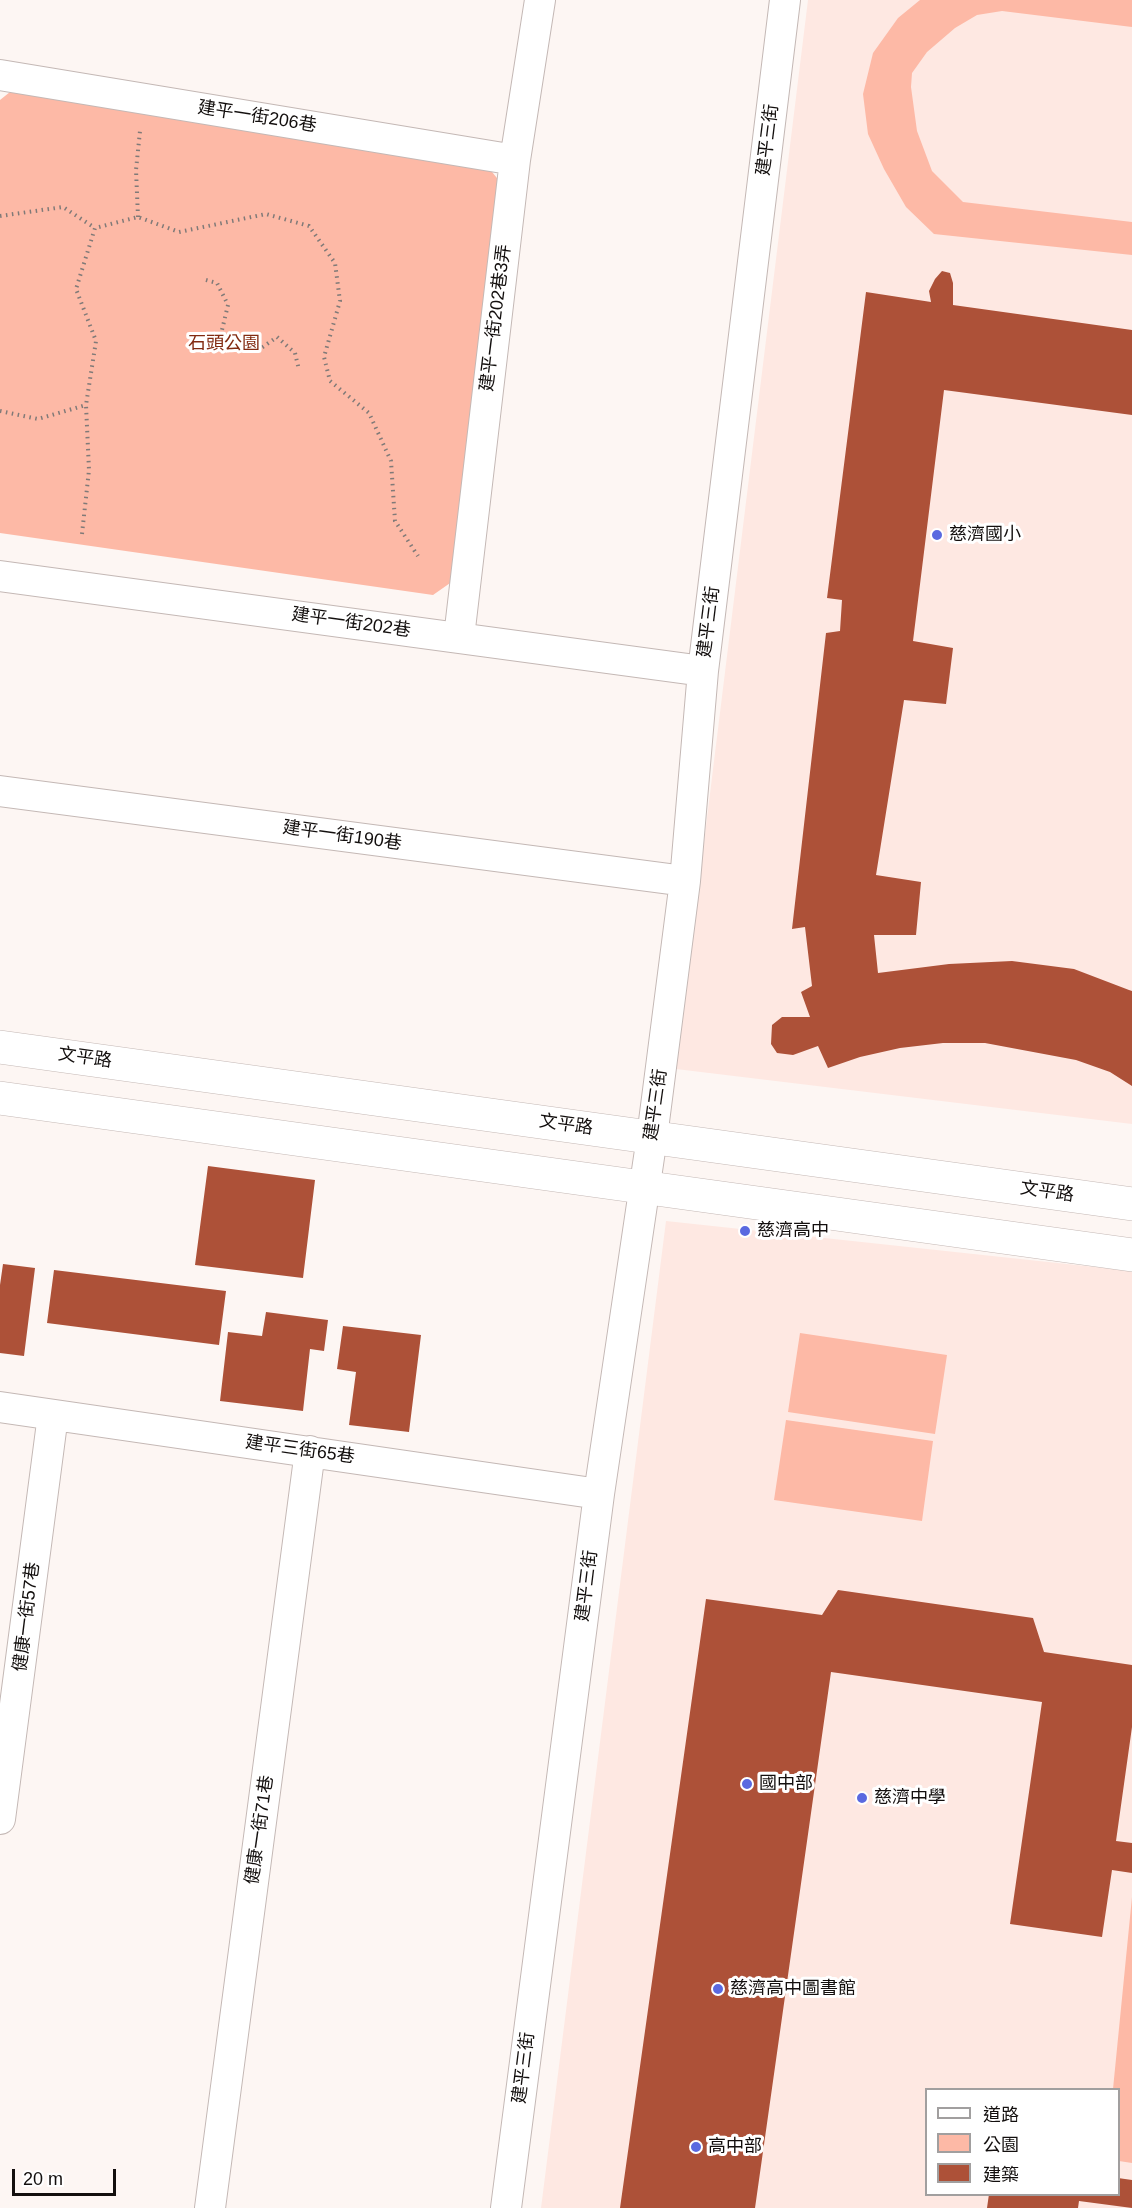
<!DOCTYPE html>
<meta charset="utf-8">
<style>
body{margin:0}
#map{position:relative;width:1132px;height:2208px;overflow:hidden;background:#fdf6f3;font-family:Helvetica,"Noto Sans TC",sans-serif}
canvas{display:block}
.legend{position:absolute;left:925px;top:2088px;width:195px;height:108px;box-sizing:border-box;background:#fff;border:2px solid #a19f9f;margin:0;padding:8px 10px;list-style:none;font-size:18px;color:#130f0e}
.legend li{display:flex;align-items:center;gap:12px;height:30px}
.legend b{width:30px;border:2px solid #a19f9f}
.scale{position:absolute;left:12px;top:2169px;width:104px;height:27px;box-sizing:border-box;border:3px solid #130f0e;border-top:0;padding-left:8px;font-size:18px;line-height:21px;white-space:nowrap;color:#130f0e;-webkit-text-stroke:4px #fff;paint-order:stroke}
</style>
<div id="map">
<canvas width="1132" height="2208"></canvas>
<ul class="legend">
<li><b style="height:8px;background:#fff"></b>道路</li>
<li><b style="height:16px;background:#fdb9a6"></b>公園</li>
<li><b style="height:16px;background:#ad5138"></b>建築</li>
</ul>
<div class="scale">20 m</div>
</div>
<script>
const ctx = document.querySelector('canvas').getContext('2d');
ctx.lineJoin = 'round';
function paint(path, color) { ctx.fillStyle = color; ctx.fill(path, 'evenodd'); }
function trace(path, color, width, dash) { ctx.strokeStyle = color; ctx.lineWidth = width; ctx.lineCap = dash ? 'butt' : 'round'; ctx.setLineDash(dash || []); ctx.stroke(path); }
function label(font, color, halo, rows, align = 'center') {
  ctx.font = font + ' Helvetica,"Noto Sans TC",sans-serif'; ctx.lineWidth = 6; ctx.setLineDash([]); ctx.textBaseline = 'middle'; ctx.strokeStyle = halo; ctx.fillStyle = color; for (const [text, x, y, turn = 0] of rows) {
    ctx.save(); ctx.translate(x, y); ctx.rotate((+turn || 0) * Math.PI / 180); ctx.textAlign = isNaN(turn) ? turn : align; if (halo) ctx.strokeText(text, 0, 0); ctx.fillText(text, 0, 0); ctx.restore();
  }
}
const built = new Path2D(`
 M808 0H1132V1124L676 1069Z
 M666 1221 1132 1271V2208H541ZM926 2090H1118V2194H926Z`);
const green = new Path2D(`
 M920 0H1132V27L1002 11 977 15 955 28 927 52 912 73 911 87 917 131 932 171 963 202 1132 222V255L934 234 906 207 884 169 868 134 863 94 873 53 898 18Z
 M10 92 484 162 505 188 453 581 433 595 0 533V100Z
 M800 1333 947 1355 935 1434 788 1412Z
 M786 1420 933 1441 922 1521 774 1500Z
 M1132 1897V2163L1119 2161 1118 2090 1113 2089Z`);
const building = new Path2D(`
 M942 271 950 273 953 283V305L1132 330V415L944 390 913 641 953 648 946 704 904 700 876 875 921 882 916 935H874L878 973 949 964 1012 961 1074 969 1129 990 1132 991V1086L1110 1072 1076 1060 985 1043H943L900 1048 860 1057 828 1068 818 1046 793 1055 777 1053 771 1044 772 1025 782 1017H810L801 992 812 986 805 927 792 929 826 633 840 631 842 600 827 598 866 292 931 302 929 291 935 279Z
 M208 1166 315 1180 303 1278 195 1265Z
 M3 1264 35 1268 24 1356 0 1353V1285Z
 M54 1270 226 1291 219 1345 47 1323Z
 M266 1312 328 1320 324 1351 310 1349 303 1411 220 1401 228 1332 262 1336Z
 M343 1326 421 1335 409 1432 349 1425 356 1372 337 1369Z
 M838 1590 1033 1618 1044 1652 1132 1665V1727L1116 1841 1132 1843V1873L1112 1870 1102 1937 1010 1924 1042 1702 831 1672 755 2208H620L706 1599 822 1615Z
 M1118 2178 1132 2180V2208L1079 2201 1078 2208H987L989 2194H1118Z`);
const path = new Path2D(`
 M0 216 63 207 95 228
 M138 217 136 170 140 131
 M206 280 217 283 228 305 222 330 232 348 257 351 277 337 295 353 299 370
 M0 411 38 419 86 405
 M82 534 89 470 86 405 96 341 76 289 95 228 138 217 179 232 266 214 309 226 335 263 340 301 324 357 330 381 369 413 391 461 395 521 418 556`);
const street = new Path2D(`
 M0 75 515 160
 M0 576 703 671
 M459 637 515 160 540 0
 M0 791 685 881
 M0 1407 599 1494
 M0 1819 53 1415
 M210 2208 310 1451
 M506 2208 599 1494 652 1137 685 881 703 671 785 0`);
const secondary = new Path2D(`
 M0 1047 1132 1204
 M0 1098 1132 1255`);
const markers = [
 [937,535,6,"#5a69e0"],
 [745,1231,6,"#5a69e0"],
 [747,1784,6,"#5a69e0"],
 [862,1798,6,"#5a69e0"],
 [718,1989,6,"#5a69e0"],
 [696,2147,6,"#5a69e0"]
];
const streetNames = [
 ["建平一街206巷",257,117,9],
 ["建平三街",768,140,-83],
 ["建平一街202巷3弄",496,318,-83],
 ["建平三街",709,622,-83],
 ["建平一街202巷",351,623,8],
 ["建平一街190巷",342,836,8],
 ["文平路",85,1058,8],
 ["建平三街",656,1105,-82],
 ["文平路",566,1125,8],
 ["文平路",1047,1192,8],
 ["建平三街65巷",300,1450,8],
 ["建平三街",587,1586,-83],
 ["健康一街57巷",27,1617,-83],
 ["健康一街71巷",260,1830,-82],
 ["建平三街",524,2068,-83]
];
const parkNames = [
 ["石頭公園",224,344]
];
const poiNames = [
 ["慈濟國小",949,535],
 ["慈濟高中",757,1231],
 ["國中部",759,1784],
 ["慈濟中學",874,1798],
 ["慈濟高中圖書館",730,1989],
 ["高中部",708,2147]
];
paint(built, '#fee8e2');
paint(green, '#fdb9a6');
paint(building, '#ad5138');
trace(street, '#c4b8b5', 32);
trace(secondary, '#c4b8b5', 34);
trace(path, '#807a78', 4, [1.5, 4.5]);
trace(street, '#fff', 30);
trace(secondary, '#fff', 33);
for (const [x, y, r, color] of markers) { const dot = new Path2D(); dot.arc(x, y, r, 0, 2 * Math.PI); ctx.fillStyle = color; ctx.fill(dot); trace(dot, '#fff', 2); }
label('18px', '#130f0e', '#fff', streetNames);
label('18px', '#822b12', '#fff', parkNames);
label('18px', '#130f0e', '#fff', poiNames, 'left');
</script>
